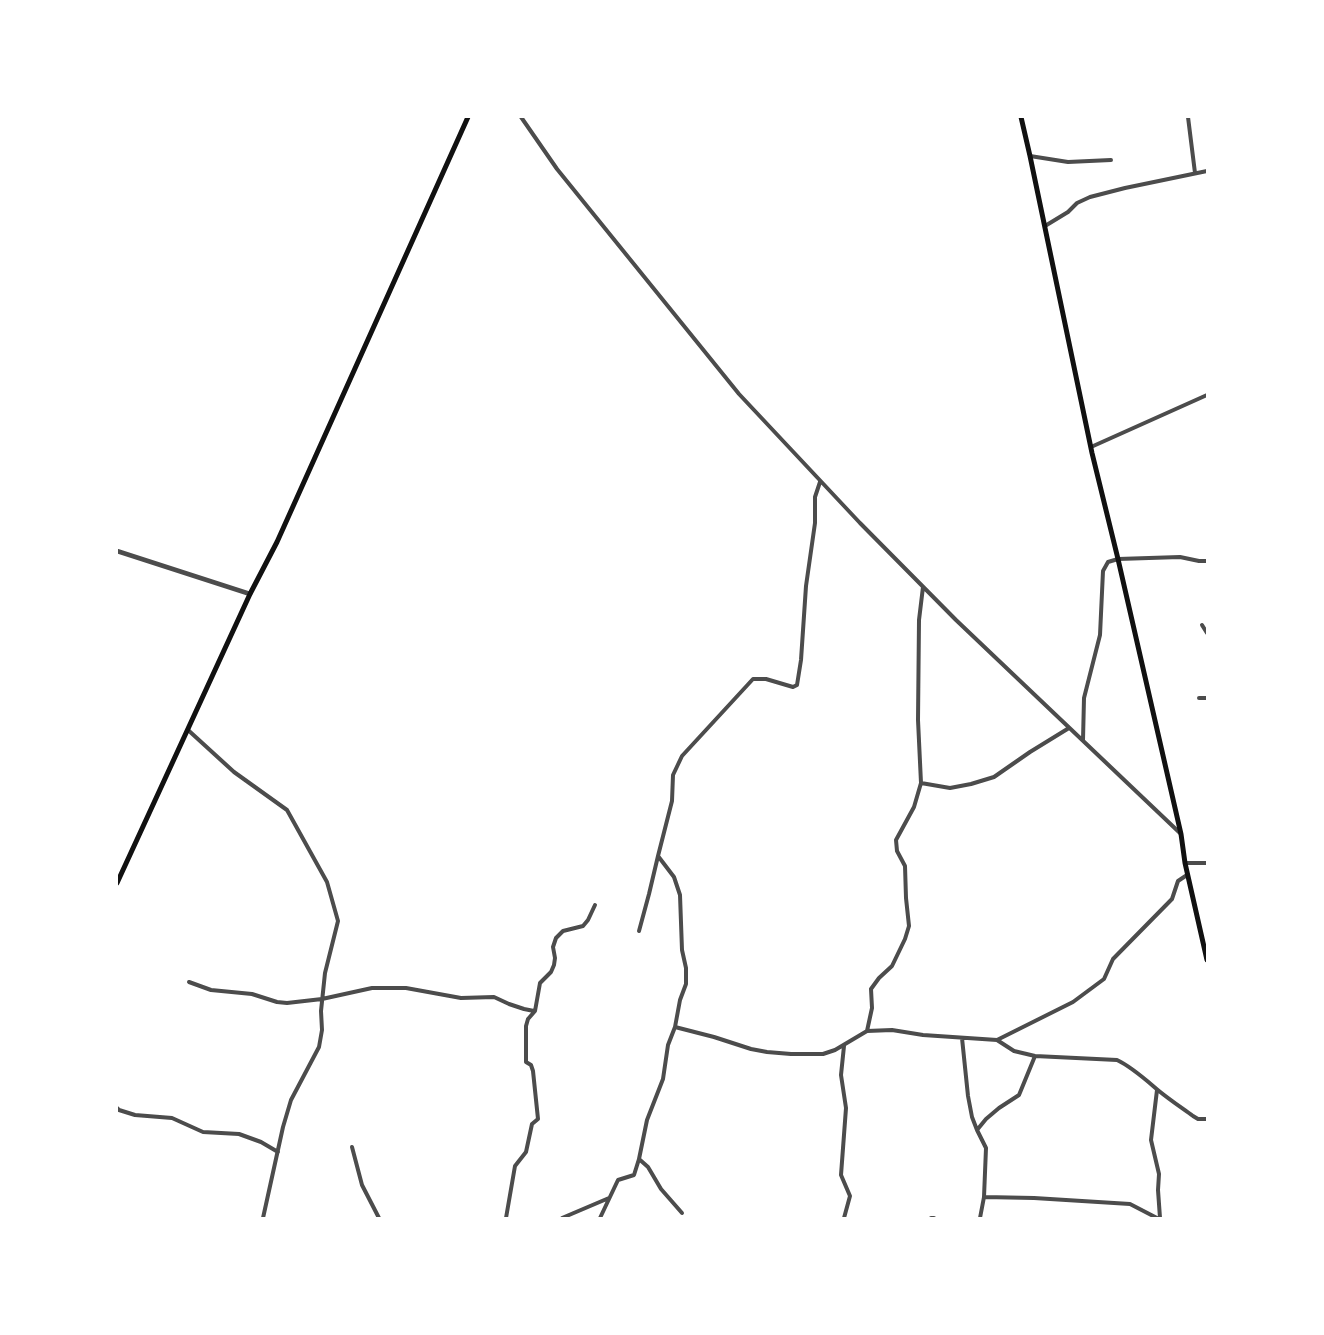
<!DOCTYPE html>
<style>
body{margin:0}
#map{position:relative;width:1324px;height:1335px;overflow:hidden;background:#fff;font-family:Karla,sans-serif}
canvas{display:block}
.frame{position:absolute;inset:0;border:118px solid #fff;pointer-events:none}
</style>
<div id="map">
<canvas width="1324" height="1335"></canvas>
<div class="frame"></div>
</div>
<script>
const ctx = document.querySelector('canvas').getContext('2d');
ctx.lineJoin = 'round';
function trace(path, color, width, dash) { ctx.strokeStyle = color; ctx.lineWidth = width; ctx.lineCap = dash ? 'butt' : 'round'; ctx.setLineDash(dash || []); ctx.stroke(path); }
const minor = new Path2D(`
 M521 117 557 169 739 394 860 523 956 620 1181 834
 M1188 117 1195 173
 M1030 156 1068 162 1111 160
 M1045 226 1068 212 1077 203 1090 197 1125 188 1207 171
 M1091 447 1207 395
 M1202 625 1207 633
 M1199 698H1207
 M188 730 234 772 287 810 327 882 338 921 325 973 321 1011 322 1030 319 1047 291 1100 283 1127 263 1218
 M1083 740 1084 698 1100 635 1103 571 1108 562 1118 559 1180 557 1199 561H1207
 M921 783 950 788 971 784 994 777 1030 752 1069 728
 M658 856 674 877 680 895 682 950 686 968V984L680 1000 675 1027 668 1045 663 1079 647 1120 639 1159 648 1167 661 1189 682 1213
 M1185 863H1207
 M639 931 649 894 658 856 672 801 673 775 682 756 753 679H766L793 687 797 685 801 660 806 586 815 523V497L820 482
 M189 982 211 990 252 994 277 1002 287 1003 322 999 372 988H406L461 998 494 997 509 1004 524 1009 534 1011
 M675 1027 714 1037 751 1049 767 1052 791 1054H823L835 1050 867 1031 892 1030 923 1035 997 1040 1014 1051 1035 1056 1117 1060C1132 1067 1146 1080 1159 1091 1170 1100 1182 1108 1193 1116L1198 1119H1207
 M867 1031 872 1008 871 989 879 978 892 966 905 939 909 926 906 898 905 866 897 851 896 840 914 807 921 783 918 720 919 620 923 587
 M962 1038 968 1096 972 1117 977 1130 986 1148 984 1197 980 1218
 M997 1040 1073 1002 1104 979 1113 959 1172 899 1178 881 1187 875
 M1157 1090 1151 1140 1159 1174 1158 1190 1160 1218
 M117 1108 119 1110 135 1115 172 1118 203 1132 239 1134 261 1142 278 1152
 M977 1130 986 1119 999 1108 1019 1095 1035 1056
 M352 1147 362 1185 379 1218
 M984 1197 1034 1198 1130 1204 1157 1218
 M506 1218 515 1166 526 1152 532 1124 538 1119 533 1071 531 1065 526 1062V1026L528 1019 535 1011 540 983 551 972 554 965 555 958 553 947 556 938 563 931 583 926 588 920 595 905
 M562 1218 609 1198
 M600 1218 618 1180 634 1175 639 1159
 M844 1218 850 1196 841 1175 846 1108 841 1075 844 1046
 M931 1218H934`);
const tertiary = new Path2D(`
 M117 551 250 594`);
const secondary = new Path2D(`
 M1021 117 1030 156 1092 453 1118 559 1181 834 1185 863 1207 960
 M117 883 250 594 277 542 468 117`);
trace(minor, '#4c4c4c', 4);
trace(tertiary, '#4c4c4c', 4.5);
trace(secondary, '#111', 5);
</script>
